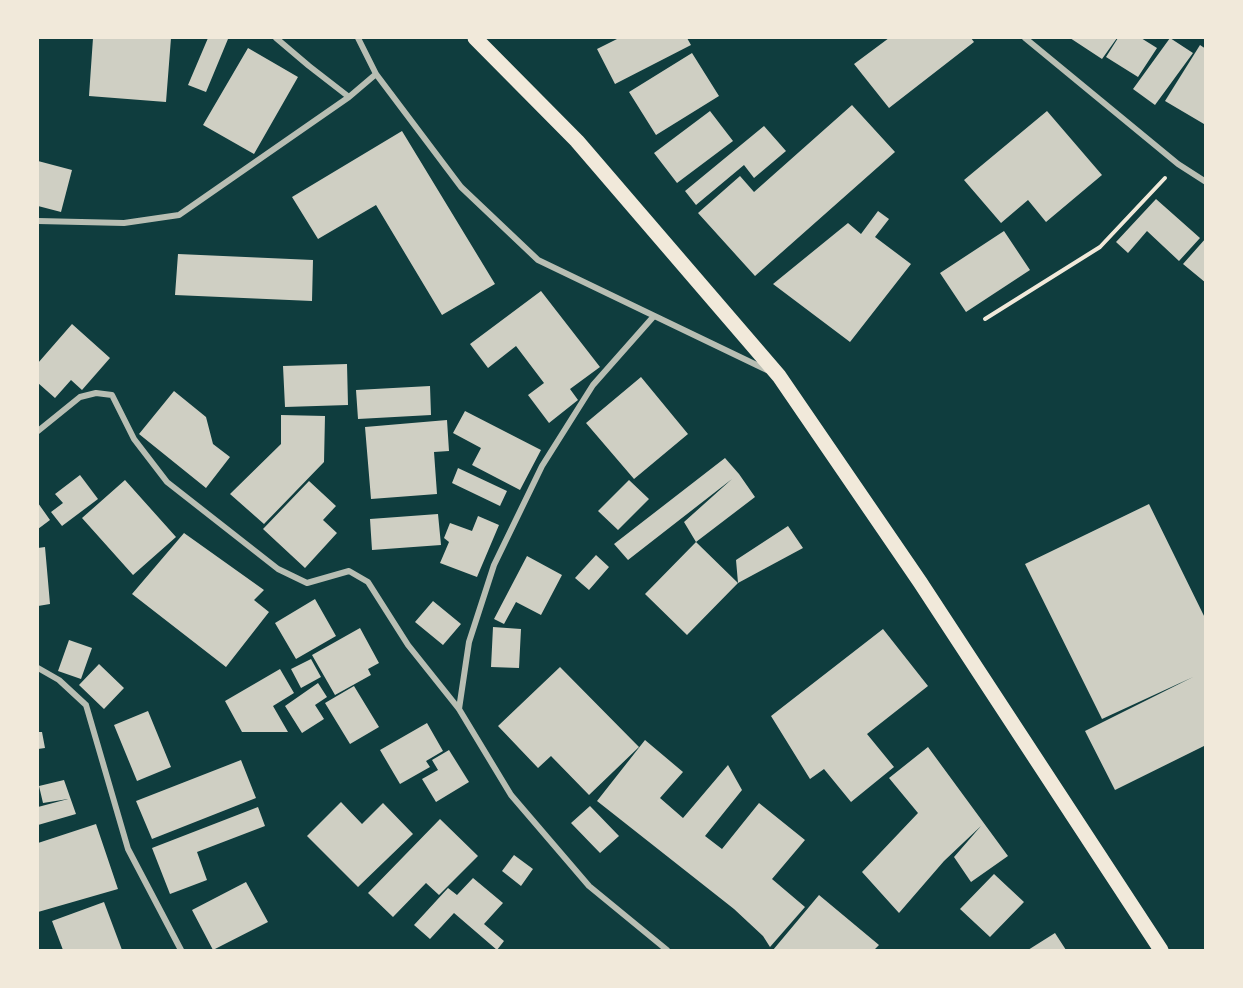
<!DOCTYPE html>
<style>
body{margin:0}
#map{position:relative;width:1243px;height:988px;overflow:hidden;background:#0f3d3e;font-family:"IBM Plex Serif",serif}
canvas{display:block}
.frame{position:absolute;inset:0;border:39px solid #f1e9da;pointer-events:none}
</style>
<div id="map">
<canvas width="1243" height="988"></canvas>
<div class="frame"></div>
</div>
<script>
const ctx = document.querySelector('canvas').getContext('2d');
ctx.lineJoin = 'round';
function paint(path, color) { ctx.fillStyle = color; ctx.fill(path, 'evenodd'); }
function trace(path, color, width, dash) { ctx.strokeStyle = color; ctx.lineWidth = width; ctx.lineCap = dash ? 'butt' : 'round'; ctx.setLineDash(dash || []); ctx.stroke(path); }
const building = new Path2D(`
 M93 38H171L166 102 89 96Z
 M208 38H225L228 39 206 92 188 85Z
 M619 38H687L691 45 615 84 597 49Z
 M889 38H971L974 42 889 108 854 64Z
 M1070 38H1117L1102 59Z
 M1118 38H1141L1157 48 1138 77 1106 57Z
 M1170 38 1193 53 1155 105 1133 89Z
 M1200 45 1206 49V122L1204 124 1165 101Z
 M248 48 298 77 254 154 203 125Z
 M692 53 719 96 656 135 629 92Z
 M852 105 895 152 755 276 698 213 740 176 754 192Z
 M710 111 733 141 677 183 654 153Z
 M1047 111 1102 175 1046 222 1028 200 1001 223 964 180Z
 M764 126 786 151 754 178 744 165 696 205 685 191Z
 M402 131 495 284 442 315 376 205 318 239 292 197Z
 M38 161 72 170 61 212 38 206Z
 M1156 199 1200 238 1179 261 1147 231 1128 253 1116 242Z
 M878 211 889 219 875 237 911 264 850 342 773 284 848 223 861 234Z
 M1004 231 1030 270 966 312 940 273Z
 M1206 238V283L1183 264Z
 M178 254 313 260 312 301 175 295Z
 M541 291 600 367 570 389 578 400 549 423 528 395 544 383 516 346 488 368 470 344Z
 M72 324 110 358 82 390 71 380 55 398 38 383V363Z
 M347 364 348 405 285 407 283 366Z
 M641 377 688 434 634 479 586 423Z
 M430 386 431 415 358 419 356 390Z
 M174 391 206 417 213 444 230 457 206 488 139 434Z
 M465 411 541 450 520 490 472 465 481 448 453 433Z
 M281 415 325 416 324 462 264 524 230 494 281 444Z
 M447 420 449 451 434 452 437 494 371 499 365 427Z
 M725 458 739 474 755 497 696 542 684 522 732 479 628 560 614 544Z
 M458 468 507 491 500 506 452 483Z
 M80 475 98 499 62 526 51 512 63 503 55 494Z
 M125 480 176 537 133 575 82 518Z
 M629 480 649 499 618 530 598 511Z
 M309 481 336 506 323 520 337 533 305 568 263 529Z
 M38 503 50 520 38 529Z
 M1149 504 1206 620V745L1115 790 1085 731 1193 677 1102 719 1025 564Z
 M438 514 441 545 372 550 370 519Z
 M478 516 499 525 477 577 440 563 449 542 444 538 450 523 472 531Z
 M788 526 803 548 738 583 736 560Z
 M184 533 264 590 254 600 269 612 226 667 132 594Z
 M696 542 738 583 687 635 645 594Z
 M45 547 50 604 38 606V548Z
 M596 555 609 567 589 590 575 578Z
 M527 556 562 575 541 615 516 602 504 624 494 619Z
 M315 599 336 636 296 659 275 623Z
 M433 601 461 624 443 645 415 622Z
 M493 627 521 629 519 668 491 667Z
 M360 628 379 663 368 669 371 675 335 695 312 655Z
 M883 629 928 686 867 734 894 767 851 802 824 769 810 779 771 716Z
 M69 640 92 648 81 679 58 671Z
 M311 659 321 677 301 688 291 669Z
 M99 664 124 688 104 709 79 685Z
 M560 667 639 747 589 795 551 756 538 768 498 726Z
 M280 669 294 693 273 706 288 732H242L225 701Z
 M318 683 327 697 315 705 324 719 302 733 285 706Z
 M354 686 379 727 350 744 325 703Z
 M148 711 171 767 137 781 114 725Z
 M427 723 443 751 426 761 430 767 400 784 380 750Z
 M38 732H42L45 748 38 749Z
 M645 740 683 772 660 798 683 818 728 765 742 790 705 836 722 849 759 803 805 840 772 879 805 907 770 947 763 936 734 909 597 801Z
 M928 747 1008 856 971 882 954 857 981 826 944 861 899 913 862 872 918 813 889 778Z
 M449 750 469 782 436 802 422 779 438 770 432 760Z
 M241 760 256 798 152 839 136 801Z
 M64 780 76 814 38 825V807L68 799 43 803 39 786Z
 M341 802 362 824 383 803 413 834 358 887 307 836Z
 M590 806 619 836 600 853 571 823Z
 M258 807 265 826 197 852 207 880 170 894 152 848Z
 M440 819 478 856 439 895 426 883 393 917 368 893Z
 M96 824 118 889 38 912V843Z
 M514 855 533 869 521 886 502 871Z
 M994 874 1024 902 990 937 960 909Z
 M473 878 503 903 484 924 504 941 497 950 454 913 430 939 414 925 448 888 457 895Z
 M246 882 268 922 213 950 192 910Z
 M819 895 879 945 874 950H773Z
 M104 902 122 950H63L52 921Z
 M1055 933 1066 950H1028Z`);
const path = new Path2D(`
 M985 319 1100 247 1165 178`);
const minor = new Path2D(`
 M276 38 309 66 349 97
 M358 38 376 74 461 187 538 260 767 370
 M1025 38 1178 164 1206 182
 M38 221 124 223 179 215 349 97 376 74
 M38 431 80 397 96 393 112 395 134 439 167 482 278 569 307 583 349 571 368 582 408 645 459 709 511 795 589 886 667 950
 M38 668 59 680 86 705 128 849 181 950
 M459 709 469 642 494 565 542 466 593 385 654 316`);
const primary = new Path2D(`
 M475 38 577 141 779 376 920 582 1161 950`);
paint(building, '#cfcfc3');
trace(path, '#f1e9da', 4);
trace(minor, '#b8beb3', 6);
trace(primary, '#f1e9da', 15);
</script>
